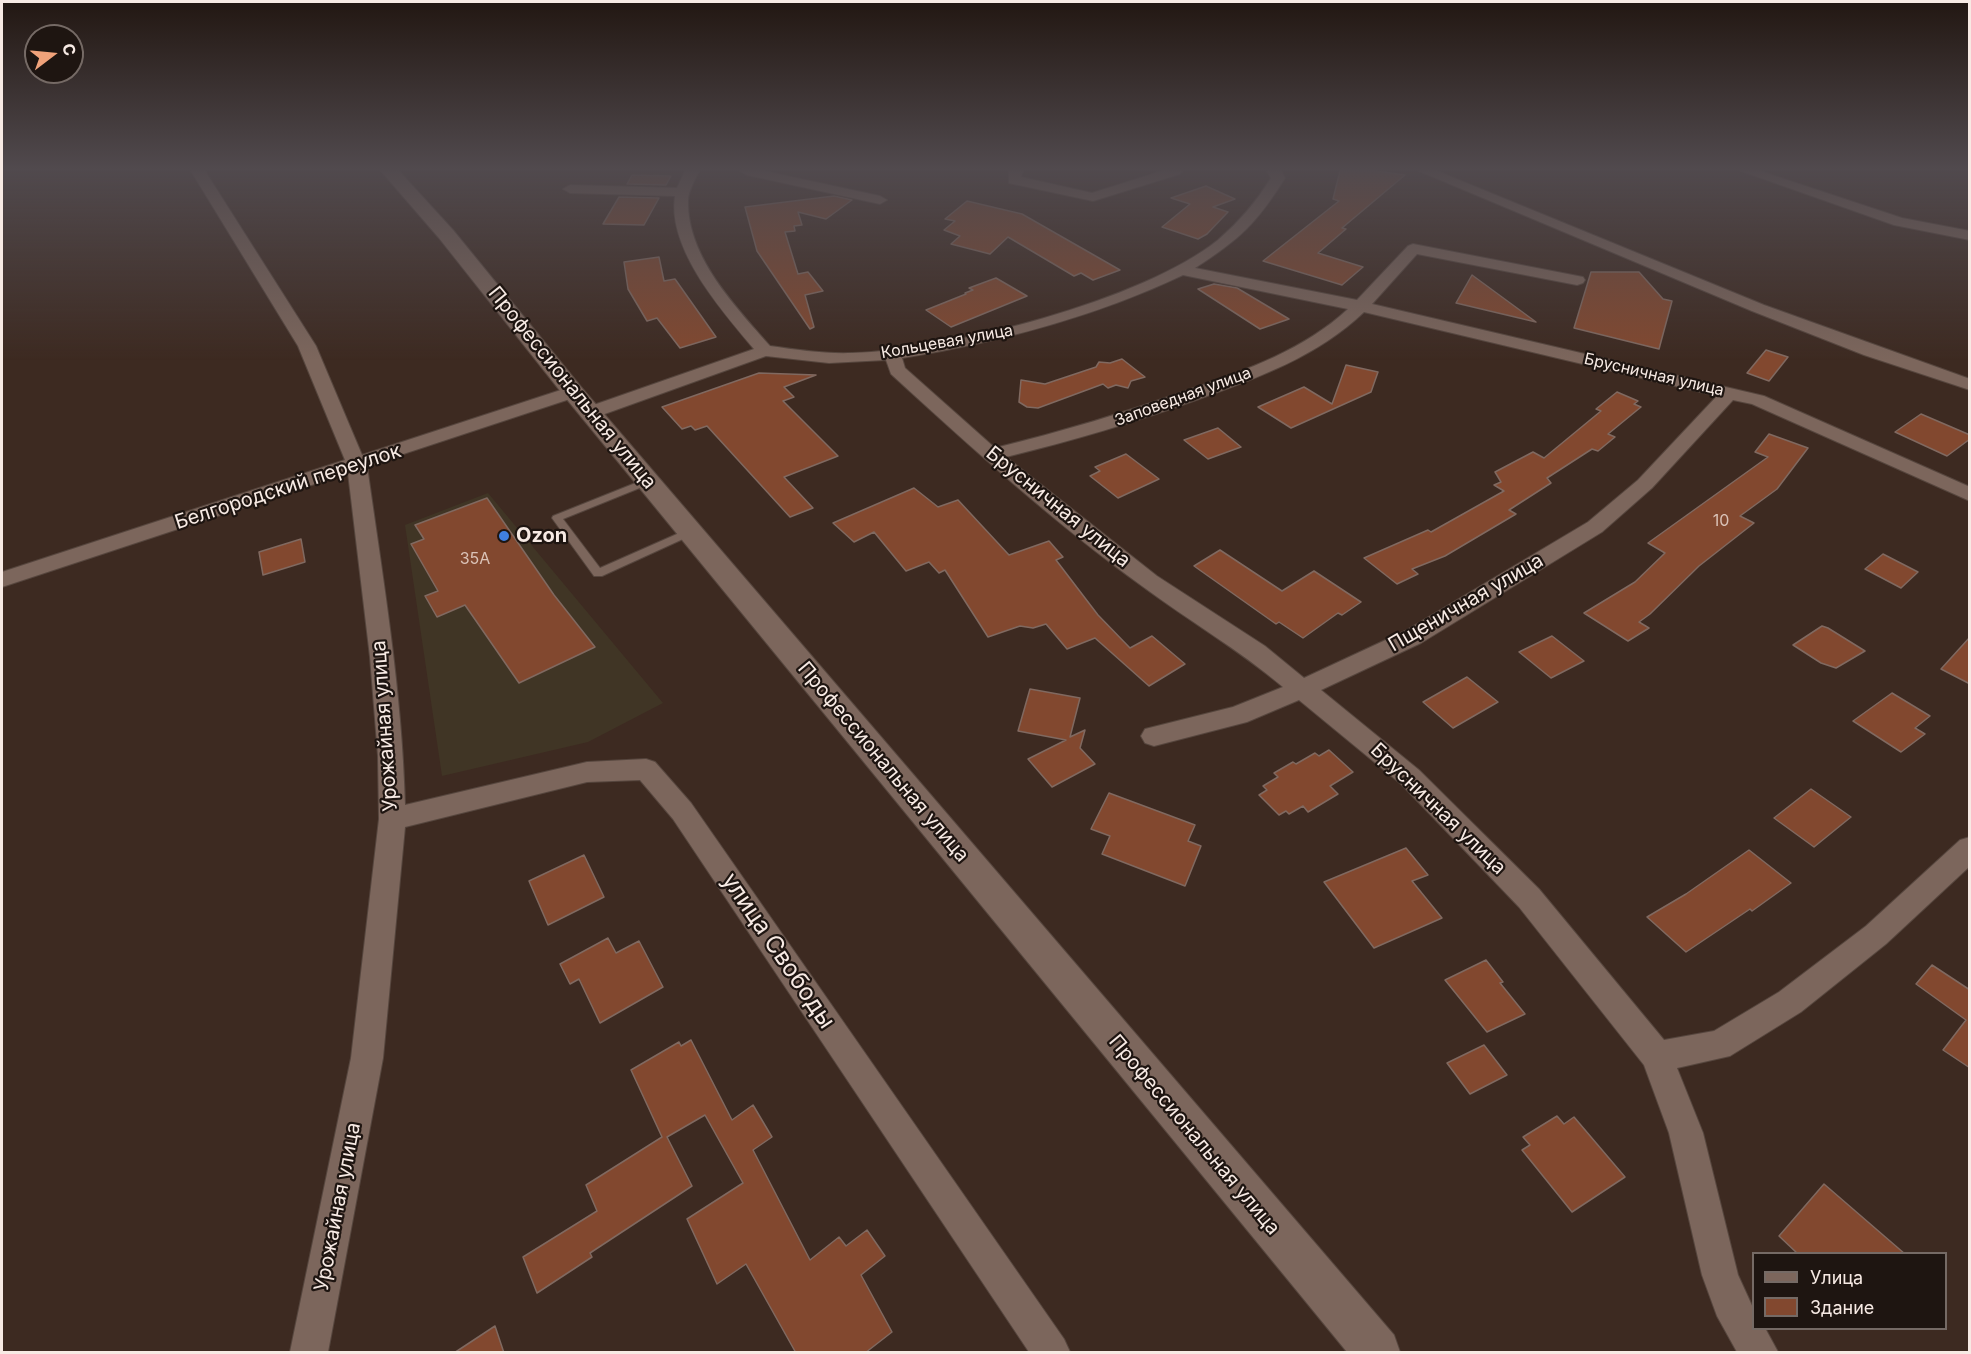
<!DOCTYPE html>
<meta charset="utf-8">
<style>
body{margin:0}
#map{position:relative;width:1971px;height:1354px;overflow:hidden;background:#3d2a21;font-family:Inter,sans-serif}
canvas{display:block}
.frame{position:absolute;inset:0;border:3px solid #f7eae4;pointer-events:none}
.legend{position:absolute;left:1752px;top:1252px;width:195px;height:78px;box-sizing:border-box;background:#1e1511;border:2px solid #756a65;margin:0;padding:8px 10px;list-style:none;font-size:18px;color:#f7eae4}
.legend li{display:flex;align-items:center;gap:12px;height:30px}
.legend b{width:30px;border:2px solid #756a65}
.north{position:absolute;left:24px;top:24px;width:60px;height:60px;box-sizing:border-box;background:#1e1511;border:2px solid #756a65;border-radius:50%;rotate:74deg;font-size:16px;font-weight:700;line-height:24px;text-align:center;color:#f7eae4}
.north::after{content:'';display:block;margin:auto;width:21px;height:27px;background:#f0a27a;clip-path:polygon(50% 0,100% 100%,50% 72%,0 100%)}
</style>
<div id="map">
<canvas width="1971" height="1354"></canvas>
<div class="frame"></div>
<ul class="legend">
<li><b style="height:8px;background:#7c665c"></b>Улица</li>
<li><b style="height:16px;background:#82482f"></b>Здание</li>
</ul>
<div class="north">С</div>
</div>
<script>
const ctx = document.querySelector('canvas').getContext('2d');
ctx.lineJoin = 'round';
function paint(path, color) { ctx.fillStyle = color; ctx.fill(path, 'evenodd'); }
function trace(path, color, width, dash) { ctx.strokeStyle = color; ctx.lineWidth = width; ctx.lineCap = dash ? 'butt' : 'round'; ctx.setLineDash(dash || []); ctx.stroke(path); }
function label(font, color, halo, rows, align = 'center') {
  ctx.font = font + ' Inter,sans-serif'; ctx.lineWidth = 4.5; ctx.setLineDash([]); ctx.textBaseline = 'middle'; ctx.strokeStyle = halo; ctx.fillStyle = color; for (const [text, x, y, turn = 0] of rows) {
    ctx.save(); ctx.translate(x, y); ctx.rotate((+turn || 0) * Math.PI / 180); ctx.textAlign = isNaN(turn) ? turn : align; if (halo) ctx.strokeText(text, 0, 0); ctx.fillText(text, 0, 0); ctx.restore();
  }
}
const commercial = new Path2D(`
 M488 493 663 703 588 742 442 776 405 525Z`);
const building = new Path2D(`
 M1340 171H1377L1405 175 1342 228 1346 229 1318 253 1363 267 1342 285 1263 261 1339 201 1333 199Z
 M632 175 671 176 666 185 627 184Z
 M1206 186 1235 199 1213 207 1228 212 1207 234 1198 239 1162 227 1190 204 1171 198Z
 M834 196 852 200 826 219 798 212 802 225 794 226 795 231 785 232 798 274 808 272 823 291 805 295 814 327 810 329 757 251 745 207Z
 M619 197 659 198 644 225 603 224Z
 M967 201 1022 214 1120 270 1093 280 1081 273 1074 276 1008 237 990 254 951 244 960 236 944 230 955 221 945 219Z
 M659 257 664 281 675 279 716 337 680 348 657 318 647 321 628 289 624 262Z
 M1591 272H1639L1663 299 1672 301 1659 349 1574 328Z
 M1472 275 1536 322 1456 303Z
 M996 278 1027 296 951 327 926 310 966 294 965 293 973 290 969 288Z
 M1214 284 1237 288 1289 319 1260 329 1198 289Z
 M1766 350 1788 357 1769 381 1747 373Z
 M1122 359 1145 377 1131 381 1128 388 1116 385 1108 388 1103 384 1038 408 1027 407 1019 402 1021 380 1045 384 1096 367 1099 362 1110 363Z
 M1346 365 1378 372 1371 392 1291 428 1258 407 1304 387 1332 404Z
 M759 373 816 375 784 387 794 397 783 401 838 456 784 477 813 508 790 517 707 426 695 430 691 426 682 429 662 407Z
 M1617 392 1638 401 1634 404 1641 407 1608 434 1615 437 1598 451 1592 449 1547 478 1551 483 1509 510 1516 514 1445 556 1412 569 1418 574 1397 584 1364 558 1428 530 1431 532 1504 491 1494 485 1501 482 1495 472 1533 452 1544 458 1601 411 1596 409Z
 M1921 414 1970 435V439L1947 456 1895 432Z
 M1218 428 1241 447 1208 459 1184 440Z
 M1769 434 1808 448 1777 489 1740 516 1754 523 1699 566 1650 614 1639 622 1649 628 1628 641 1584 613 1635 582 1665 553 1648 543 1768 457 1755 452Z
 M1126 454 1159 479 1118 498 1090 476 1100 471 1095 467Z
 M914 488 938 507 958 500 1009 555 1049 541 1063 557 1056 560 1098 615 1130 648 1152 636 1185 664 1149 686 1095 638 1067 649 1046 624 1033 628 1020 626 988 637 945 570 939 573 929 562 906 571 874 532 854 542 833 523Z
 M487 498 554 595 595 647 519 683 465 605 437 617 425 596 438 591 411 544 424 539 415 525Z
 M301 539 305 562 263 575 259 552Z
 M1220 550 1282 591 1314 571 1361 602 1342 615 1338 613 1303 638 1279 622 1276 624 1194 566Z
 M1883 554 1918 572 1901 588 1865 569Z
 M1822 626 1828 628 1865 651 1836 668 1821 663 1793 645Z
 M1552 636 1584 661 1551 678 1519 652Z
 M1970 637V684L1941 669Z
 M1467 677 1498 702 1453 728 1423 702Z
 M1030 689 1080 698 1070 737 1085 730 1080 748 1095 764 1052 787 1028 759 1066 740 1018 731Z
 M1892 693 1930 716 1915 728 1925 734 1901 752 1853 721Z
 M1329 750 1353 772 1330 786 1338 794 1308 812 1303 806 1289 814 1286 811 1279 815 1259 795 1267 790 1263 786 1278 777 1274 773 1293 762 1296 764 1315 753 1319 756Z
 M1811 789 1851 817 1814 847 1774 818Z
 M1109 793 1195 825 1188 841 1201 846 1185 886 1102 854 1110 836 1091 829Z
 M1406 848 1428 875 1412 881 1442 918 1374 948 1324 882Z
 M1749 850 1791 883 1752 911 1750 909 1686 952 1647 917 1686 894Z
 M584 855 604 897 548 925 529 881Z
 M608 938 616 953 639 941 663 987 600 1023 579 979 570 984 560 964Z
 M1486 960 1503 982 1500 983 1525 1014 1487 1032 1445 980Z
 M1932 965 1970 990V1068L1943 1050 1966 1020 1916 984Z
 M691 1040 732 1120 753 1105 772 1137 753 1150 810 1260 839 1237 846 1246 867 1230 885 1256 861 1275 892 1332 865 1353H796L746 1264 717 1284 687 1219 743 1183 705 1115 667 1137 692 1186 590 1253 592 1257 537 1293 523 1257 597 1211 586 1185 662 1137 631 1070 679 1042 681 1046Z
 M1484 1045 1507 1075 1470 1094 1447 1063Z
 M1557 1116 1564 1124 1574 1117 1625 1177 1572 1212 1522 1150 1530 1145 1523 1137Z
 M1824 1184 1905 1254H1798L1779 1236Z
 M495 1326 504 1353H454Z`);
const service = new Path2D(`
 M648 478 652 479V483L563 519 600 568 686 530H694L695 532 694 534 602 576H594L552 518 553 516Z`);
const minor = new Path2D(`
 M191 171H205L316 346 362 455 567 388 573 387 582 392 579 396 367 466C383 579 402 691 405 805L587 762 646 759 655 762 691 803 1064 1339 1070 1352H1029L673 819 640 780 587 782 405 827 383 1058 328 1352H290L351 1058 379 819 378 756 370 657 348 473 2 587V572L345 460 298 346Z
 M685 171H699C695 180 688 191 688 201 687 257 736 307 770 346 798 350 825 354 852 353 950 350 1142 301 1218 240 1240 221 1256 202 1271 178L1267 171H1281L1285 178C1257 223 1240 239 1195 268L1357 300 1408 246 1413 244 1583 277 1585 280 1583 283 1577 285 1417 254 1372 304 1764 396 1970 487V501L1752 404 1733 400 1652 488 1602 532 1421 643 1321 690 1419 770 1539 889 1664 1040 1714 1031 1779 992 1866 926 1960 840 1970 837V866L1886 944 1801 1012 1730 1056 1677 1068 1703 1133 1738 1275 1754 1310V1328H1765L1778 1352H1737L1717 1316 1702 1275 1669 1133 1644 1065 1519 907 1401 784 1299 700 1247 722 1154 746 1145 743 1141 736 1145 729 1233 707 1283 687C1238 649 1189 621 1142 586 1053 522 971 447 891 374L886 360 829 363 766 356 599 416H585L583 412 585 408 754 349C722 311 667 249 675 196L570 193 563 189 570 185 677 188ZM1183 275 1348 309C1305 349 1247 370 1191 389 1127 412 1061 432 995 448L905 368 902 358C1000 342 1094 317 1183 275ZM1364 312 1717 396 1638 480 1588 522 1405 631 1304 678 1265 646 1157 576 1006 457C1071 441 1136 422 1199 399 1258 378 1318 356 1364 312Z
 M740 171H764L880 196 887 200 880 204 747 175Z
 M1009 171H1023L1021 177 1092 193 1162 171H1182L1180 174 1093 201 1009 183Z
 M1419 171H1437L1764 305 1970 379V390L1864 355 1752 311Z
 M1741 171H1760L1902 218 1970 231V240L1894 225Z`);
const tertiary = new Path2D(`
 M381 171H399L453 230 581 387 1394 1335 1400 1352H1347L565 397 439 238Z`);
const markers = [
 [504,536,6,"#3f7fe0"]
];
const farStreetnames = [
 ["Кольцевая улица",947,342,-10],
 ["Брусничная улица",1654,375,13],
 ["Заповедная улица",1183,397,-20]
];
const numberNames = [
 ["10",1721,521],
 ["35А",475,559]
];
const streetNames = [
 ["Профессиональная улица",572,388,51],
 ["Белгородский переулок",288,487,-18],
 ["Брусничная улица",1058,507,39],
 ["Пщеничная улица",1466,603,-30],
 ["Урожайная улица",385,726,-94],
 ["Профессиональная улица",883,762,50],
 ["Брусничная улица",1438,809,44],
 ["Профессиональная улица",1194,1135,50],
 ["Урожайная улица",338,1207,-79]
];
const poiNames = [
 ["Ozon",516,536]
];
const nearStreetnames = [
 ["улица Свободы",778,951,56]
];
paint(commercial, '#403525');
paint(building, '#82482f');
trace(building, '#806960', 1.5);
trace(service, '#56463e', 2);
trace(minor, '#56463e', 2);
trace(tertiary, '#56463e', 2);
paint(service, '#7c665c');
paint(minor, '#7c665c');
paint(tertiary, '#7c665c');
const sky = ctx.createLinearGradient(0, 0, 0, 360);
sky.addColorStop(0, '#221712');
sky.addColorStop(0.47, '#514a4e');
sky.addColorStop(1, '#514a4e00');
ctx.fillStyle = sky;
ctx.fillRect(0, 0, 1971, 360);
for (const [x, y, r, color] of markers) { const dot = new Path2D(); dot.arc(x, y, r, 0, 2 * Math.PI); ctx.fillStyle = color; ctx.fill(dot); trace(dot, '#1e1511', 2); }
label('16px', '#f7eae4', '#1e1511', farStreetnames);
label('16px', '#dac2b7', null, numberNames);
label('20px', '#f7eae4', '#1e1511', streetNames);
label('bold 20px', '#f7eae4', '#1e1511', poiNames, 'left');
label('24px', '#f7eae4', '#1e1511', nearStreetnames);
</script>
